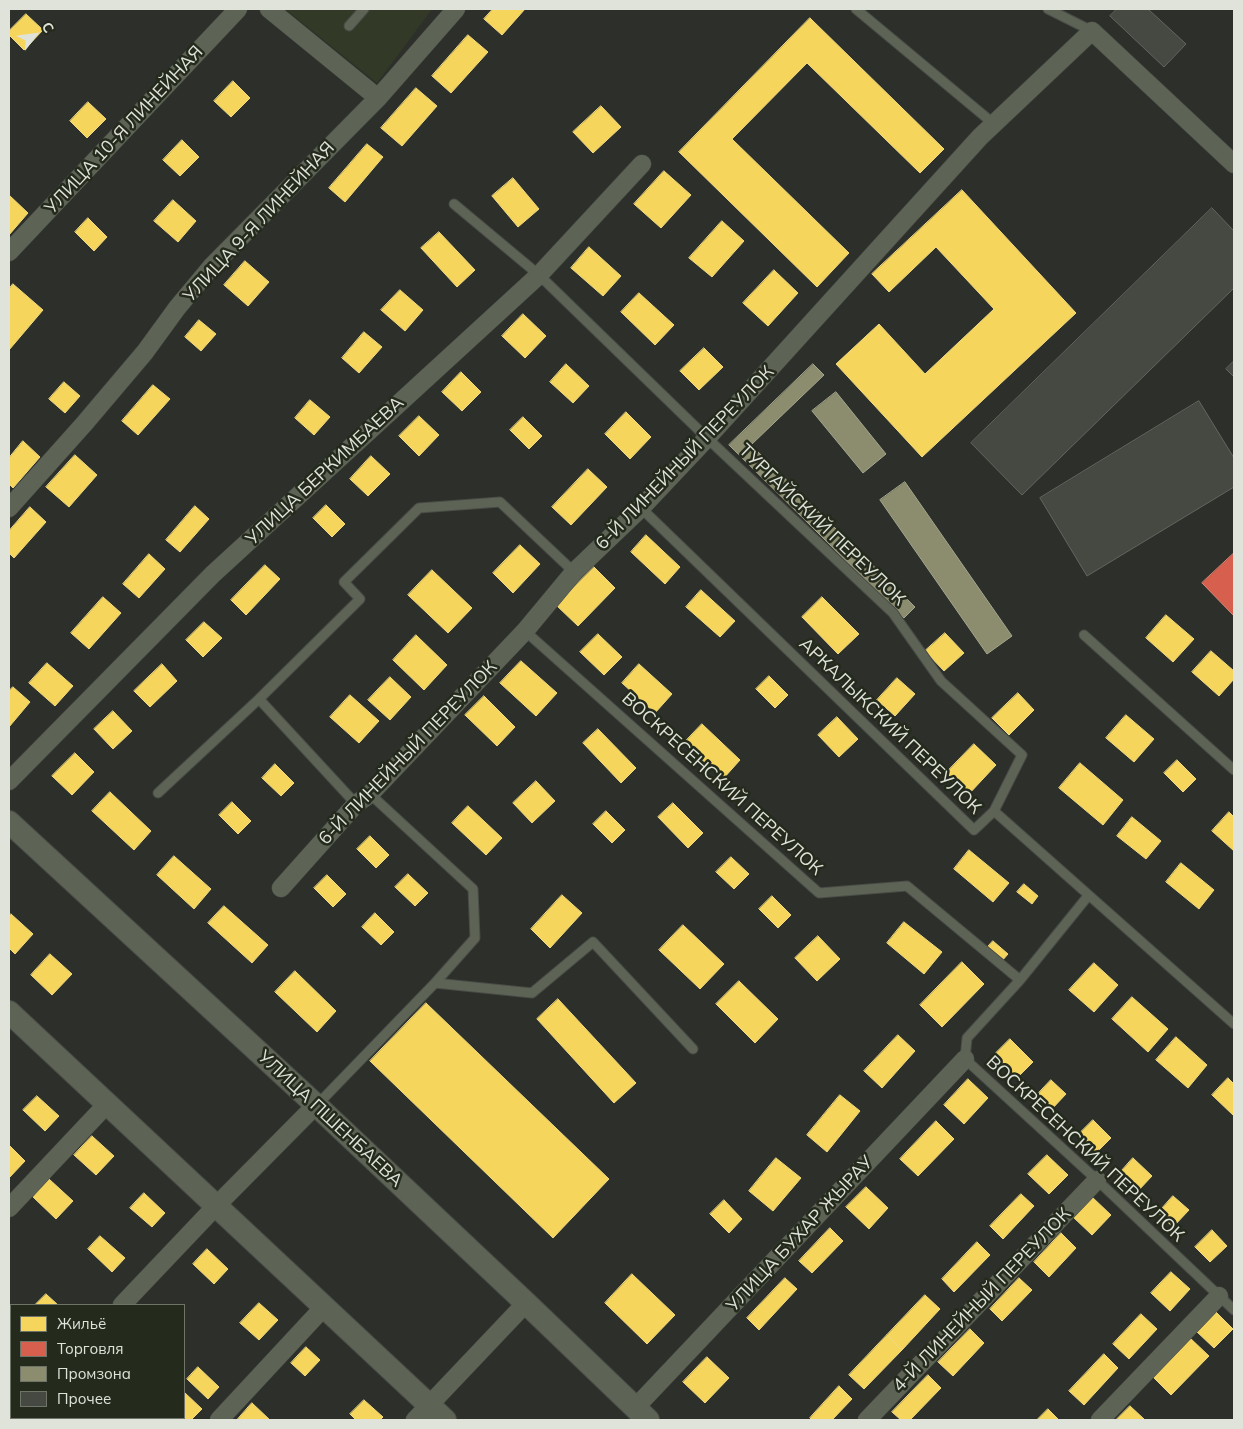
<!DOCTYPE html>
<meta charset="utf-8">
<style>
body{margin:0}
#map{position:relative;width:1243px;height:1429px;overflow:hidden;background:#2d302a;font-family:Mulish,sans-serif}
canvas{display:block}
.frame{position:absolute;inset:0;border:10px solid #dfe3da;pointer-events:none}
.legend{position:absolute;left:10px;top:1304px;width:175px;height:115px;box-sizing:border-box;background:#242a1c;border:1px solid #6f7468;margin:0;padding:6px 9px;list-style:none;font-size:15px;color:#dfe3da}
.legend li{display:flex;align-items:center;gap:10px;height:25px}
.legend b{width:25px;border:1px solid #6f7468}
.north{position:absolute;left:10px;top:10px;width:50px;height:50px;-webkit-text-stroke:4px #242a1c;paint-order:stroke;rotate:60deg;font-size:14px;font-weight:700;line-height:20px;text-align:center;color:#dfe3da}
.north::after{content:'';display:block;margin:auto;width:18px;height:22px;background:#dfe3da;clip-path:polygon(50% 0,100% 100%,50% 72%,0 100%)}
</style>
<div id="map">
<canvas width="1243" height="1429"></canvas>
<div class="frame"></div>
<ul class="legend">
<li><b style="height:14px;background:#f6d55c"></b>Жильё</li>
<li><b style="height:14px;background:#d6604d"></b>Торговля</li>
<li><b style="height:14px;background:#8c8c6e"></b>Промзона</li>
<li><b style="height:14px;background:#464842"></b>Прочее</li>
</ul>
<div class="north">С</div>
</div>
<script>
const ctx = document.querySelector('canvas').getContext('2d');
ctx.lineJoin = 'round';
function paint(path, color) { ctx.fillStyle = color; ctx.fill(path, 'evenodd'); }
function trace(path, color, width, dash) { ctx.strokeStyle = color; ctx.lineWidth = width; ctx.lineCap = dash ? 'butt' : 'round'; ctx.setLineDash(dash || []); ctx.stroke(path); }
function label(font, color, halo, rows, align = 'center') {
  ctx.font = font + ' Mulish,sans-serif'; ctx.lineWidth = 5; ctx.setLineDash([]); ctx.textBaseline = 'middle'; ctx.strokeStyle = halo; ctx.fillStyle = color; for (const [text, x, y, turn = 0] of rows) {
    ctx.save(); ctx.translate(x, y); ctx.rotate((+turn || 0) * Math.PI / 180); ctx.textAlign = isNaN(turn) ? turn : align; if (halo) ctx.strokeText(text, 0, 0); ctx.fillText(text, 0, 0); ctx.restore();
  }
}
const built = new Path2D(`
 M285 9H432L377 83Z`);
const homes = new Path2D(`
 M493 9H525L502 35 484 19Z
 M26 14 43 30 24 50 9 35V31Z
 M810 18 944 149 920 173 807 63 732 139 849 253 817 287 679 152Z
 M468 35 488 52 451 93 432 76Z
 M233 81 250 98 231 117 214 101Z
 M416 88 437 106 402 146 381 128Z
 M88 102 106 119 87 138 70 121Z
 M601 106 621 127 593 153 573 132Z
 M182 140 199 157 180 176 163 160Z
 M367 144 383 157 345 202 329 188Z
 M664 171 691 195 661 228 634 204Z
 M513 178 539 209 518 227 492 196Z
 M962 190 1076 313 922 457 836 364 879 324 925 374 994 309 936 247 889 292 872 274Z
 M9 195 28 213 9 235Z
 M173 200 196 221 178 242 154 221Z
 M88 218 107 237 94 251 75 232Z
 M722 221 744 241 712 277 689 258Z
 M439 232 475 270 457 287 421 248Z
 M589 247 621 276 603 296 571 268Z
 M245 261 269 282 248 306 224 285Z
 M774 270 798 293 768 326 743 303Z
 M13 284 43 310 9 350V289Z
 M400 290 423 310 405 331 381 310Z
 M639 293 674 325 655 345 621 312Z
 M523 314 546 336 525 358 502 336Z
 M199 320 216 334 201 351 185 337Z
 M364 332 382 347 359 373 342 358Z
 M704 348 723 367 699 390 680 371Z
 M566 364 589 386 573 403 550 382Z
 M461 372 481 392 462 411 442 392Z
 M64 382 80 396 65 413 49 399Z
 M153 385 170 399 138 435 122 421Z
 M310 400 330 417 314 435 295 418Z
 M626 412 651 437 630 459 605 434Z
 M419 416 439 435 419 456 399 436Z
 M523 417 542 436 529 449 510 430Z
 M23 441 40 457 13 488 9 484V458Z
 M75 455 97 475 69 507 46 487Z
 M371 456 390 474 368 496 350 479Z
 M588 469 607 487 571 525 552 507Z
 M326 505 345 524 332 537 313 518Z
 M195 506 209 519 180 552 166 540Z
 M30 507 46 522 14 558 9 553V531Z
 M646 535 680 567 665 584 631 552Z
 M520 545 540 564 513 593 493 573Z
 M149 554 165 569 139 598 123 584Z
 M265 565 280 579 246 615 231 600Z
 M594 567 615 588 578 626 556 605Z
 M432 570 472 608 448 633 408 595Z
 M701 590 735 621 720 637 686 607Z
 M103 597 121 613 89 649 71 633Z
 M822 597 859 634 838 654 802 617Z
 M1166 615 1194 639 1173 662 1146 638Z
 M204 622 222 638 203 657 186 640Z
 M945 633 964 653 944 671 925 651Z
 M598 634 622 657 604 675 580 652Z
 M416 635 447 665 424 690 393 660Z
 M1211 651 1234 671V679L1219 696 1192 672Z
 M521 661 557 693 536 716 500 683Z
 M47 663 73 686 55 706 29 683Z
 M162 664 177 681 150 707 134 691Z
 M639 664 672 694 655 713 622 683Z
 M769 676 788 695 775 708 756 689Z
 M390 677 411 697 390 720 368 700Z
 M897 678 915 694 895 716 877 700Z
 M13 687 30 702 9 727V691Z
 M1018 693 1034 710 1009 735 992 718Z
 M350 695 379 721 359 743 330 717Z
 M484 696 515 727 497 746 465 715Z
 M113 711 132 731 113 749 94 729Z
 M1126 715 1154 739 1134 762 1106 738Z
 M837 717 858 739 839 757 818 735Z
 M702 724 740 760 723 779 684 743Z
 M598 729 636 768 621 783 583 743Z
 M974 744 996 765 968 795 945 774Z
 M75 753 94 772 72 795 52 776Z
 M1177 760 1196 779 1183 792 1164 773Z
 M1080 763 1123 800 1103 825 1059 788Z
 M275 764 294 783 281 796 262 778Z
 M536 781 555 801 532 823 513 803Z
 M110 792 151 831 134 850 92 811Z
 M232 802 251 821 238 834 219 815Z
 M673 803 703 833 688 848 658 817Z
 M468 806 502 838 486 855 452 823Z
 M606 811 625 830 612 843 593 824Z
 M1229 812 1234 817V851L1212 831Z
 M1132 817 1161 841 1146 859 1117 836Z
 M370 836 389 855 376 868 357 849Z
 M969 850 1009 883 993 902 954 869Z
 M174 856 211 889 194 909 157 875Z
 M731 857 749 874 734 889 716 872Z
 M1181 863 1214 890 1199 909 1166 882Z
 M408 874 428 893 415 906 395 887Z
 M327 875 346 894 333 907 314 888Z
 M1024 884 1038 896 1032 904 1017 892Z
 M562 895 582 913 550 948 531 929Z
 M772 896 791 915 778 928 759 909Z
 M224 906 268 945 252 963 208 923Z
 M375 913 394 932 381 945 362 927Z
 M11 914 33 934 15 954 9 948V916Z
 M904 922 942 952 924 974 887 943Z
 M683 925 724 964 700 989 659 950Z
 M818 936 840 959 817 981 795 958Z
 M993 941 1008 954 1001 962 986 949Z
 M50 954 72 974 52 995 31 975Z
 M962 962 984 984 942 1027 920 1005Z
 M1094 963 1118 985 1094 1012 1069 990Z
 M295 971 336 1011 317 1032 275 992Z
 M739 981 778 1019 755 1043 716 1004Z
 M1132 997 1168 1029 1148 1052 1112 1019Z
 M558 999 636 1083 614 1103 537 1019Z
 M426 1003 609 1179 553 1238 370 1061Z
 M898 1035 915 1051 882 1088 864 1071Z
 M1176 1037 1207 1065 1188 1088 1156 1060Z
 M1010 1039 1033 1062 1017 1078 994 1055Z
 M1228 1078 1234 1084V1116L1212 1095Z
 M968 1079 988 1098 964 1124 944 1105Z
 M1051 1080 1066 1094 1051 1110 1036 1096Z
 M840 1095 860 1111 827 1152 807 1135Z
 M37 1096 59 1116 45 1131 23 1110Z
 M1093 1120 1111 1138 1095 1154 1077 1136Z
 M936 1121 954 1139 918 1176 900 1159Z
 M92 1136 114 1156 96 1175 74 1155Z
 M9 1145 25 1161 9 1178Z
 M1047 1155 1068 1175 1049 1194 1028 1174Z
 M776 1158 801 1178 773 1211 749 1191Z
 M1133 1158 1152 1176 1137 1192 1118 1175Z
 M49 1179 73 1201 56 1219 33 1197Z
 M866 1187 888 1208 869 1229 846 1207Z
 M144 1193 165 1213 152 1227 130 1208Z
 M1021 1194 1034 1206 1003 1239 990 1226Z
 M1091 1196 1111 1215 1092 1235 1072 1216Z
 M1173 1196 1189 1210 1173 1227 1158 1213Z
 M724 1200 742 1219 729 1233 710 1214Z
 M830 1228 843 1241 812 1273 799 1261Z
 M1212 1230 1227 1246 1210 1262 1195 1247Z
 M1061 1233 1076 1248 1049 1277 1034 1262Z
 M100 1236 125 1258 112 1272 88 1249Z
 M977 1242 990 1255 954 1292 942 1279Z
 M207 1249 228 1269 214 1284 193 1264Z
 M1171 1272 1190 1289 1170 1311 1151 1293Z
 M632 1274 675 1315 647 1344 605 1303Z
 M785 1278 797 1289 759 1330 747 1318Z
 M1019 1278 1032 1290 1002 1321 990 1309Z
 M46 1294 58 1305H35Z
 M925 1295 940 1309 902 1350 887 1335Z
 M259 1303 278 1320 259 1340 240 1323Z
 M1215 1311 1233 1329 1214 1348 1196 1331Z
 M1141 1314 1157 1329 1129 1359 1113 1344Z
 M970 1329 984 1343 953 1376 938 1362Z
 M887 1335 902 1350 864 1389 849 1375Z
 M1189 1337 1209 1356 1171 1395 1152 1376Z
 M306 1347 320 1360 305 1376 291 1363Z
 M10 1348 11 1349V1380L9 1383Z
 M1104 1354 1118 1368 1084 1405 1069 1391Z
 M707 1357 729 1378 705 1403 683 1382Z
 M198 1367 219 1387 208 1399 187 1379Z
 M928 1375 941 1388 910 1420H901L892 1412Z
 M839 1386 852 1399 832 1420H812L810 1418Z
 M184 1392 202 1409 191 1420H174L172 1418H184Z
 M364 1400 383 1417 380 1420H356L350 1414Z
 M252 1403 270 1420H237Z
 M1130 1406 1144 1419 1143 1420H1116Z
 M1048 1409 1059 1420H1037Z`);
const shops = new Path2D(`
 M1234 553V616L1202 583Z`);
const industry = new Path2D(`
 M813 364 824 375 751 445 915 607 904 618 729 445Z
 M836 392 886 454 863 473 812 411Z
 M905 482 1012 636 987 654 880 500Z`);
const building = new Path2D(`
 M1117 9H1148L1186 44 1164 67 1110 16Z
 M1212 208 1234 231V288L1022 495 971 443Z
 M1234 361V377L1226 369Z
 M1199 401 1234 458V487L1087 576 1040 498Z`);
const service = new Path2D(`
 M856 9 994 124
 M1048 9 1092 31
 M349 26 364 9
 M454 204 539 275 707 438 893 613 941 681 1022 755 994 811
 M641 508 974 830 994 811 1234 1024
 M525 631 819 893 907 886 1020 980 967 1038 965 1059 1097 1180 1234 1310
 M1084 635 1234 770
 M259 699 356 804
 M158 793 259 699 360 599 344 582 419 508 500 502 574 572
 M370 794 473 889 475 938 435 983
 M1020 980 1088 896
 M317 1105 435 983 532 993 593 942 693 1049`);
const minor = new Path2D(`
 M269 9 378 98
 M9 252 238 9
 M9 508 84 424 145 352 177 308 212 266 378 98 456 9
 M9 781 213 574 539 275 642 164
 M281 888 356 804 370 794 525 631 574 572 641 508 707 438 980 137 1092 31 1234 164
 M9 1208 107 1104
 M122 1305 216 1206 316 1105
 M635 1408 965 1059
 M14 1420 16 1418
 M219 1420 324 1307
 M415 1420 526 1303
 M867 1420 1097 1180
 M1100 1420 1219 1296`);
const tertiary = new Path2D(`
 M9 822 316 1105 526 1303 648 1420
 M9 1012 445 1420`);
const streetNames = [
 ["УЛИЦА 10-Я ЛИНЕЙНАЯ",124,130,-47],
 ["УЛИЦА 9-Я ЛИНЕЙНАЯ",259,222,-47],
 ["6-Й ЛИНЕЙНЫЙ ПЕРЕУЛОК",685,458,-46],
 ["УЛИЦА БЕРКИМБАЕВА",325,471,-43],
 ["ТУРГАЙСКИЙ ПЕРЕУЛОК",822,525,44],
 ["АРКАЛЫКСКИЙ ПЕРЕУЛОК",890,726,44],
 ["6-Й ЛИНЕЙНЫЙ ПЕРЕУЛОК",408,753,-46],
 ["ВОСКРЕСЕНСКИЙ ПЕРЕУЛОК",722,784,42],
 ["УЛИЦА ПШЕНБАЕВА",330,1119,43],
 ["ВОСКРЕСЕНСКИЙ ПЕРЕУЛОК",1085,1149,43],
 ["УЛИЦА БУХАР ЖЫРАУ",800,1234,-47],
 ["4-Й ЛИНЕЙНЫЙ ПЕРЕУЛОК",982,1300,-46]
];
paint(built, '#323a27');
paint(homes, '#f6d55c');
trace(homes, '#efd982', 1);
paint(shops, '#d6604d');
trace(shops, '#d98777', 1);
paint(industry, '#8c8c6e');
trace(industry, '#a5a68e', 1);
paint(building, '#464842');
trace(building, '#636660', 1);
trace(service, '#494c47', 11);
trace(minor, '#494c47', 19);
trace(tertiary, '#494c47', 24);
trace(service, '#5e6455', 9);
trace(minor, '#5e6455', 18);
trace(tertiary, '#5e6455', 22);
label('18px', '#dfe3da', '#242a1c', streetNames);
</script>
